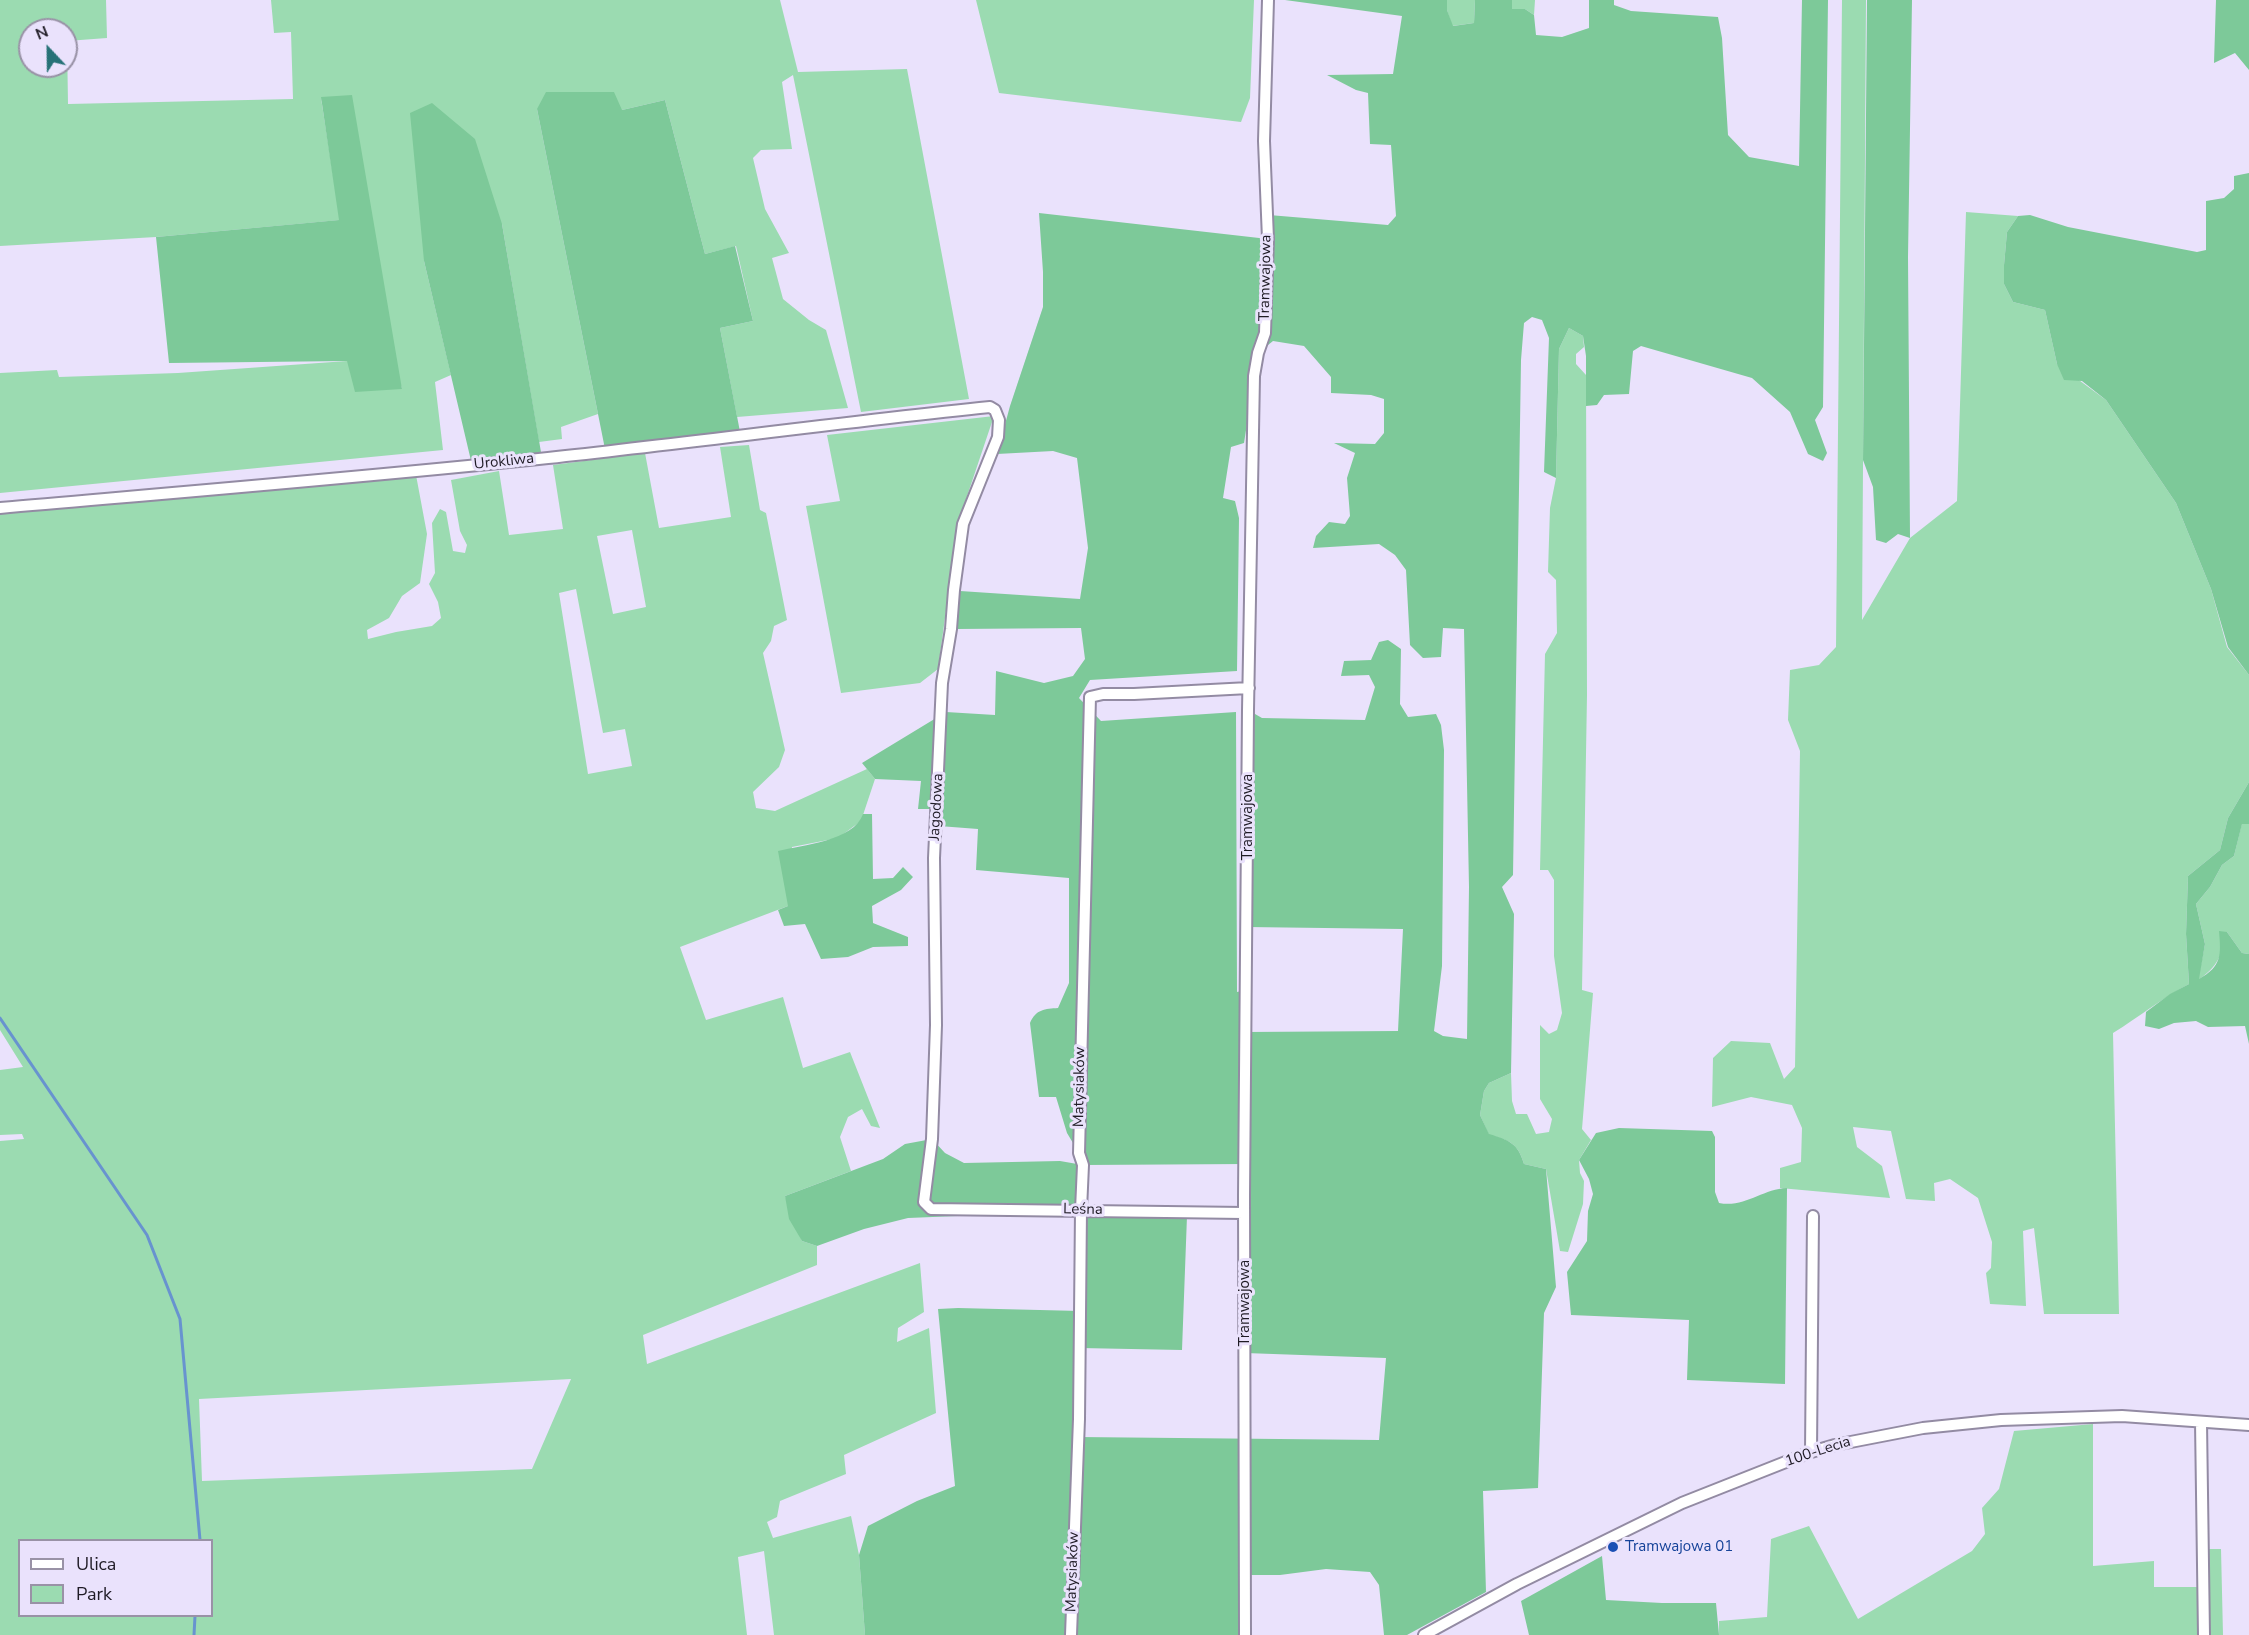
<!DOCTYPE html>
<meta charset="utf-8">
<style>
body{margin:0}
#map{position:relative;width:2249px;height:1635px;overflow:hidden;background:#eae2fc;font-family:"Nunito Sans",sans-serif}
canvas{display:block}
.legend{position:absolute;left:18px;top:1539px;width:195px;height:78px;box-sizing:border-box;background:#eae2fc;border:2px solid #9992a6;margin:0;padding:8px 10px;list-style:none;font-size:18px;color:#1f1b25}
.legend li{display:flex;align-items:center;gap:12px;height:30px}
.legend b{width:30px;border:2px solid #9992a6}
.north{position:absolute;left:18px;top:18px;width:60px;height:60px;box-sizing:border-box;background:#eae2fc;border:2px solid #9992a6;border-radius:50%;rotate:338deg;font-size:16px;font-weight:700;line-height:24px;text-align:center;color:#1f1b25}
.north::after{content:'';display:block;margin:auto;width:21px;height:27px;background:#277277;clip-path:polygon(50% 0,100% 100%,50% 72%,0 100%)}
</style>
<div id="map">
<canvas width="2249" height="1635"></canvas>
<ul class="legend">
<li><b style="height:8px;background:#fff"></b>Ulica</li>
<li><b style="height:16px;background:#9bdbb1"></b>Park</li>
</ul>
<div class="north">N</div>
</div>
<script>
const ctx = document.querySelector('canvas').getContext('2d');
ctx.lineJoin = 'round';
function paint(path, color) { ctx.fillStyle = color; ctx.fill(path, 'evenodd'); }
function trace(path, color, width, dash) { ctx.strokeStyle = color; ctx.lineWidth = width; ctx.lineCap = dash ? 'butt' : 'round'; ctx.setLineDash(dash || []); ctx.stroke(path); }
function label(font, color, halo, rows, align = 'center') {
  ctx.font = font + ' "Nunito Sans",sans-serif'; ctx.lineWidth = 6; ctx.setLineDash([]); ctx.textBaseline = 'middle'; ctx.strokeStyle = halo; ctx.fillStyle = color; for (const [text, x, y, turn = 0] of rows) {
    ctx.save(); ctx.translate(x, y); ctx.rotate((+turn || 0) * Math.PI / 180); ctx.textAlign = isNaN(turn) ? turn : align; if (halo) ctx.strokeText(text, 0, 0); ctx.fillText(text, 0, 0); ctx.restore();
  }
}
const green = new Path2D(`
 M0 0H106L107 38 67 41 68 104 293 99 291 32 274 33 271 0H780L798 72 907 69 969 399 861 412 793 75 782 82 792 149 761 150 753 158 765 209 789 253 772 258 783 299 809 320 826 330 848 408 737 417 720 328 753 321 736 246 705 254 665 100 622 110 537 109 598 414 561 427 562 439 539 442 502 224 424 261 451 375 435 382 443 450 0 493V373L57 370 59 377 178 373 347 361 402 389 321 98 340 220 156 237 0 246ZM30 30H66V66H30Z
 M976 0H1254L1250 98 1241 122 999 93Z
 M1447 0H1475L1474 23 1452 26 1447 10Z
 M1512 0H1535L1534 15 1525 9H1512Z
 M1842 0H1866L1862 620 1910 538 1957 501 1966 212 2018 216 2007 232 2004 265V284L2013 302 2045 310 2057 364 2106 400 2176 503 2211 589 2227 647 2249 675V782L2228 818 2220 850 2188 876 2186 934 2189 984C2162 998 2139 1017 2113 1033L2119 1314H2044L2034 1228 2023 1231 2026 1306 1990 1304 1986 1273 1991 1268 1992 1242 1978 1198 1950 1179 1934 1183 1935 1201 1906 1199 1891 1131 1853 1127 1857 1147 1882 1166 1890 1198 1780 1188V1168L1801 1162 1802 1128 1792 1105 1751 1097 1712 1107 1713 1058 1731 1041 1770 1043 1784 1079 1795 1067 1800 751 1788 720 1790 670 1819 665 1836 647Z
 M1569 328 1583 336 1584 347 1576 354V364L1586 375 1587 695 1582 990 1593 993 1582 1129 1591 1140 1579 1160 1580 1173 1584 1181 1583 1204 1568 1252 1560 1251 1546 1169 1524 1164C1518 1143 1509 1140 1489 1135L1480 1115 1484 1091 1489 1083 1511 1073 1512 1101 1516 1114H1527L1536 1134 1549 1132 1552 1119 1540 1099V1025L1549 1034 1557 1030 1562 1013 1554 956V880L1548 870H1540L1545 654 1557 633 1556 580 1548 572 1550 508 1556 478 1559 349Z
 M994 416 958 523 938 669 920 683 841 693 806 506 840 501 827 435Z
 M749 445 760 510 766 513 787 620 774 626 771 641 763 653 785 750 779 767 753 792 756 808 775 811 867 769 875 779 861 821 838 838 792 847 788 906 680 947 706 1020 783 997 803 1068 850 1052 880 1128 871 1126 862 1109 848 1117 840 1137 851 1171 785 1196 802 1241 817 1246V1265L643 1335 647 1364 920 1263 924 1312 898 1328 897 1342 929 1328 936 1413 844 1455 846 1474 780 1501 777 1517 767 1522 773 1538 851 1516 859 1555 865 1635H774L764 1551 738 1557 747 1635H0V1141L24 1139 22 1134 0 1135V1070L23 1067 0 1030V514L416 475 427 534 420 583 402 596 389 618 367 630 368 639 396 632 432 626 441 618 438 602 429 584 435 573 432 523 440 509 446 512 453 551 465 553 467 545 460 531 451 480 499 471 509 535 563 529 553 465 645 453 659 528 731 517 720 447ZM632 530 646 607 613 614 597 536ZM576 589 603 733 625 729 632 766 588 774 559 593ZM571 1379 532 1469 202 1481 199 1399ZM20 1540H212V1616H20Z
 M2242 823 2249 824V954L2242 953 2227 932C2221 955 2219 966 2198 980L2205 944 2196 904 2210 887 2222 865 2234 856Z
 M2093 1424V1566L2154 1561V1587H2199L2202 1549H2221L2223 1635H1719V1621L1767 1617 1771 1539 1809 1526 1858 1619 1972 1551 1985 1534 1982 1508 1999 1489 2014 1431Z`);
const forest = new Path2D(`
 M1285 0H1447V10L1453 26 1474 23 1475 0H1512V9H1525L1534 15 1536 35 1562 37 1589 28V0H1614V5L1631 11 1718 17 1722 38 1728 135 1749 157 1799 166 1802 0H1828L1823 407 1815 420 1827 453 1823 461 1808 454 1790 412 1752 378 1641 346 1633 351 1629 394 1604 395 1597 405 1586 406V356L1583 336 1569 328 1559 349 1556 478 1544 472 1549 338 1542 320 1532 317 1524 323 1521 360 1513 875 1502 887 1514 914 1511 1073 1489 1083 1484 1091 1480 1115 1489 1134C1509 1140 1518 1143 1524 1164L1546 1169 1556 1287 1544 1313 1538 1488 1483 1491 1486 1592 1407 1635H1384L1379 1585 1370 1572 1326 1569 1280 1575H1245V1635H865L859 1555 868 1526 917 1501 955 1486 938 1309 958 1308 1080 1311 1081 1211 908 1218 864 1229 817 1246 802 1241 789 1219 785 1196 883 1159 905 1144 932 1139 945 1153 964 1163 1060 1161 1083 1165 1079 1153 1067 1133 1056 1097H1039L1030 1023C1036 1009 1045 1009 1058 1008L1069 983V878L976 870 978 829 939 826 940 809H918L921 781 875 779 862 763 946 712 995 715 996 671 1044 683 1073 676 1085 659 1081 628 956 629 960 591 1080 599 1088 548 1077 458 1053 451 997 454 1010 406 1043 307V272L1039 213 1268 239 1269 215 1388 225 1396 216 1391 145 1370 144 1368 93 1356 90 1327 75 1393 74 1402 16ZM1273 341 1304 346 1331 377V393L1371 395 1384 399V433L1375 444 1334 443 1355 453 1347 478 1350 516 1345 524 1329 522 1316 536 1313 548 1379 544 1395 555 1406 570 1410 645 1423 658 1441 657 1443 628 1464 629 1469 887 1467 1039 1443 1036 1434 1031 1442 966 1444 750 1441 725 1436 714 1408 717 1400 704 1401 649 1388 640 1379 642 1371 660 1344 661 1341 676 1369 675 1375 687 1365 720 1262 718 1248 710 1247 927 1403 929 1398 1031 1246 1032V990L1237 992 1236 712 1101 721 1079 698 1090 680 1237 671 1239 518 1235 501 1223 498 1231 447 1244 443 1258 353ZM1245 1164V1353L1386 1358 1379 1440 1078 1437 1080 1348 1182 1350 1187 1216 1081 1211 1084 1165Z
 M1867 0H1912L1908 257 1910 538 1898 534 1886 543 1876 540 1873 487 1863 460Z
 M2216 0H2249V70L2235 53 2214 63Z
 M546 92H614L622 110 665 100 705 254 735 246 753 321 720 328 741 437 605 449 537 109Z
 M352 95 402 389 355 392 347 361 169 363 156 237 339 220 321 97Z
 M432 103 475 139 502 224 542 458 472 465 424 261 410 113Z
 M2249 173V675L2228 647 2211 589 2176 503 2106 400 2082 381 2064 380 2057 364 2045 310 2013 302 2004 284V265L2007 232 2018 216 2030 215 2068 227 2197 252 2206 250V201L2224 198 2234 189V176Z
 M2249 782V824H2242L2234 856 2222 865 2210 887 2196 904 2205 944 2199 979C2222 966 2221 955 2219 931L2227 932 2242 953 2249 954V1044L2245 1026 2208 1027 2196 1021 2174 1023 2159 1029 2145 1026 2146 1012 2170 994 2189 984 2186 934 2188 876 2220 850 2228 818Z
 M863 814H872L873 879 893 878 903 867 913 877 901 890 872 906 873 923 908 937V946L873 947 848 957 821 959 805 924 784 926 778 910 788 906 778 851C802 845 854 841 863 814Z
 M1619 1128 1712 1131 1715 1137V1192L1719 1203C1745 1208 1762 1189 1787 1188L1785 1384 1687 1380 1689 1320 1571 1315 1567 1272 1587 1241 1588 1211 1593 1194 1589 1179 1579 1160 1596 1133Z
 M1602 1556 1606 1600 1662 1603H1716L1719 1635H1529L1521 1601Z`);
const stream = new Path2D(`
 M0 1018 147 1235 180 1319 200 1540
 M194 1635 195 1616`);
const minor = new Path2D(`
 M0 508C183 492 366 477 548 458 696 442 843 422 990 407L995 410 999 420 998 437 963 524 954 590 951 629 942 683 934 858 936 1025 932 1139 924 1202 931 1209 1244 1213
 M2201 1422 2204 1635
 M1811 1452 1813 1216
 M1071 1635 1079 1419 1081 1210 1083 1165 1079 1153 1090 697 1103 694H1134L1249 688
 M1245 1635 1244 1195 1248 710 1254 376 1258 353 1265 333 1268 239 1264 141 1268 0
 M1424 1635 1517 1584 1682 1503 1811 1452 1835 1445 1923 1428 2001 1420 2122 1416 2249 1425`);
const markers = [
 [1613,1547,6,"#1a4fb4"]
];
const streetNames = [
 ["Tramwajowa",1266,278,-89],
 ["Urokliwa",504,462,-6],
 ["Jagodowa",937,807,-87],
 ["Tramwajowa",1248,817,-90],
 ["Matysiaków",1080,1087,-89],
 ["Leśna",1083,1210,1],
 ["Tramwajowa",1245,1303,-90],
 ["100-Lecia",1818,1452,-18],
 ["Matysiaków",1073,1572,-88]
];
const transitNames = [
 ["Tramwajowa 01",1625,1547]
];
paint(green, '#9bdbb1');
paint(forest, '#7dc999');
trace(stream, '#6893cf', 3);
trace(minor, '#938ba3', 14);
trace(minor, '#fff', 10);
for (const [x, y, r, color] of markers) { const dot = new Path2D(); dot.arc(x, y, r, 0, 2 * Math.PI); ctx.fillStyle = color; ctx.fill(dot); trace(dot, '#eae2fc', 2); }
label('15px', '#1f1b25', '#eae2fc', streetNames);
label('15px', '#164399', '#eae2fc', transitNames, 'left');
</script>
